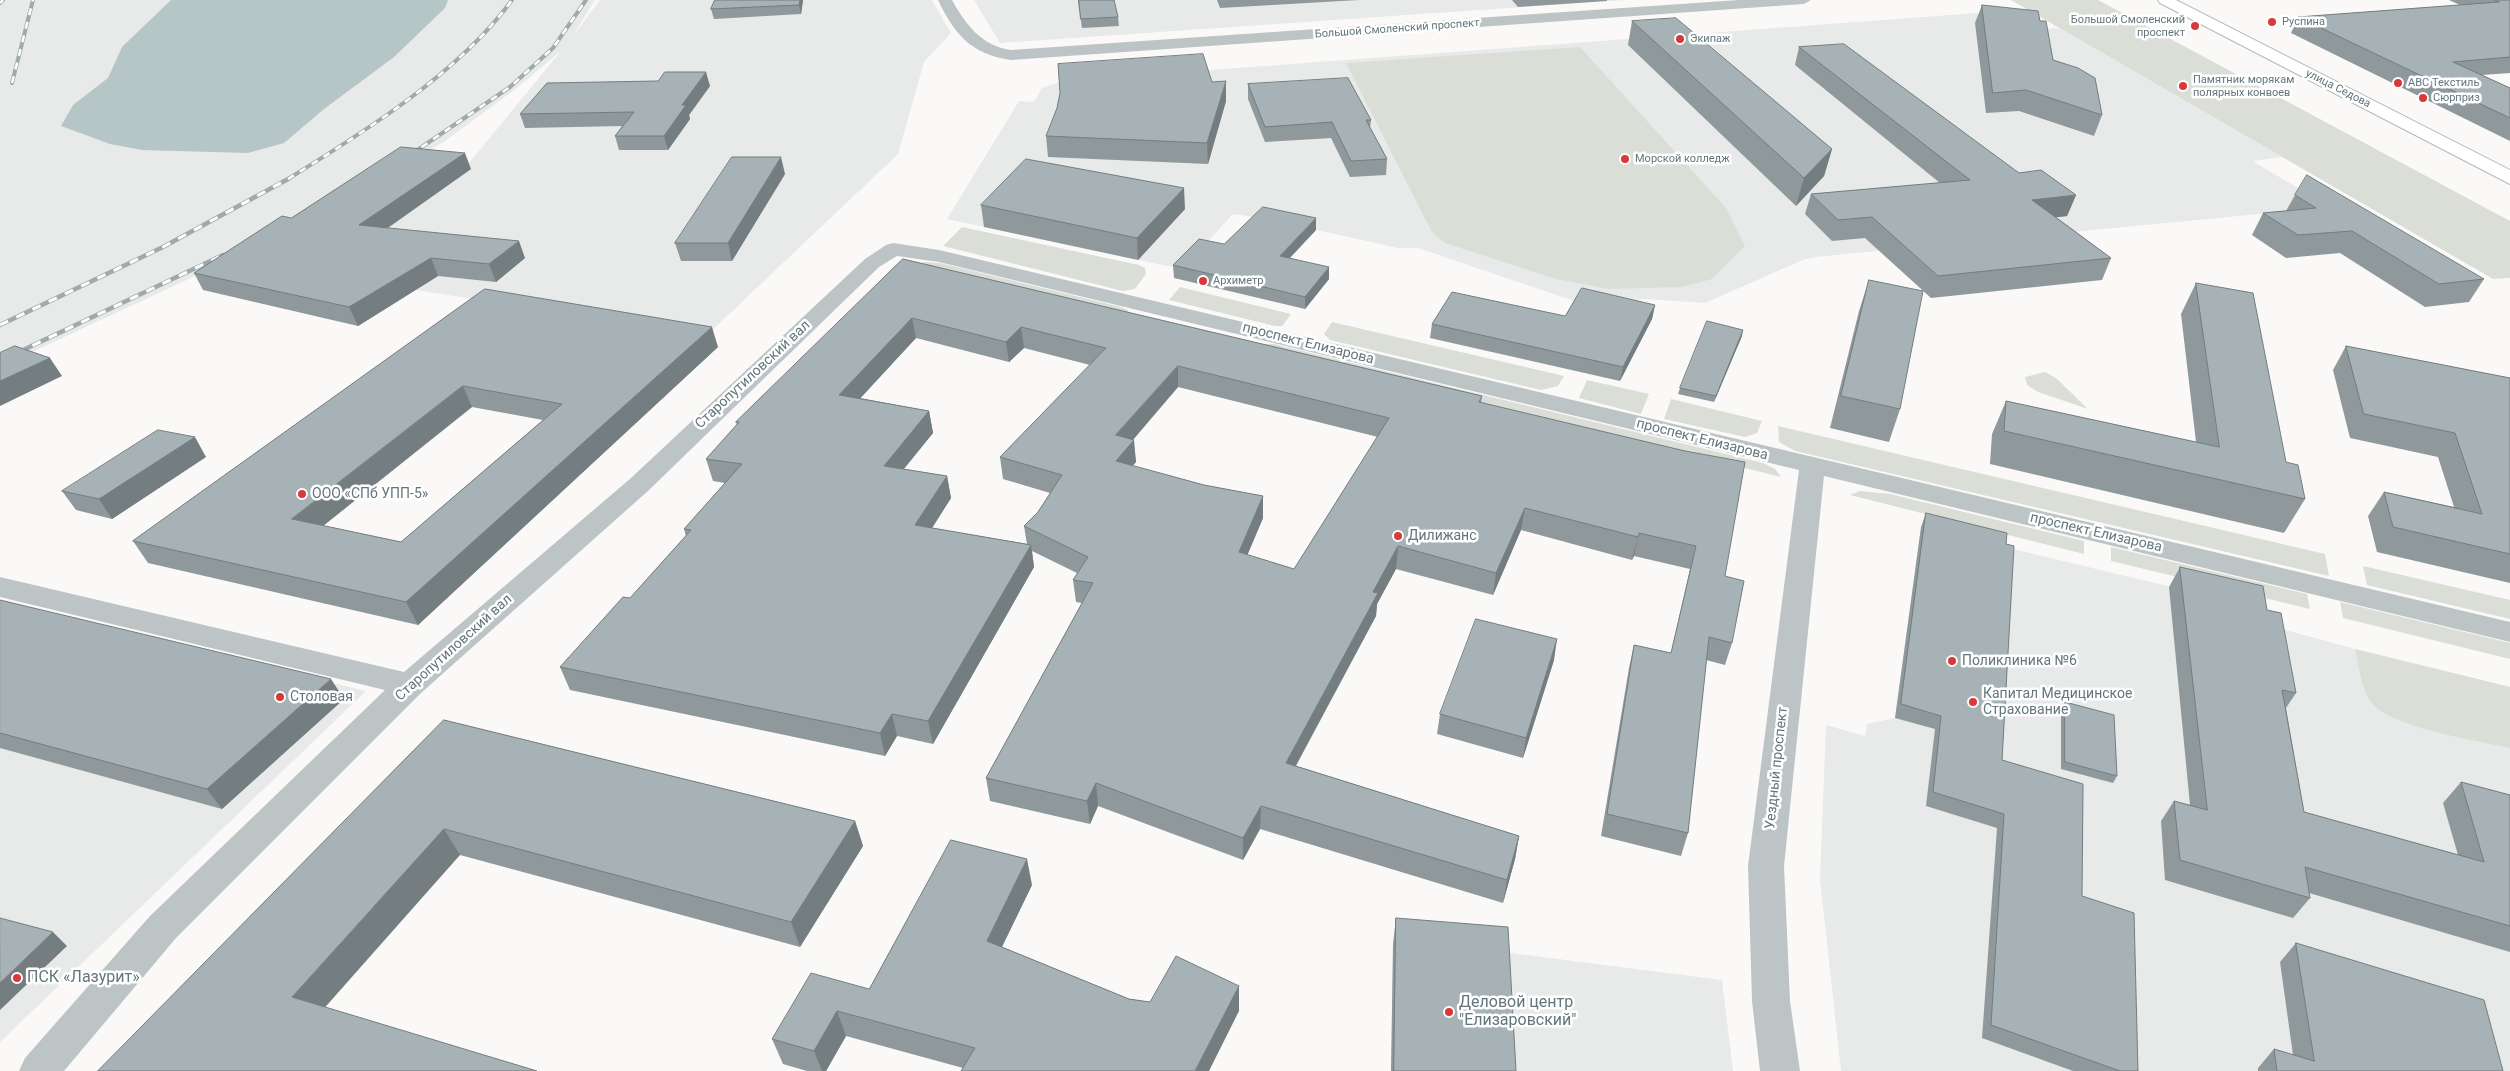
<!DOCTYPE html>
<meta charset="utf-8">
<style>
body{margin:0}
canvas{display:block;background:#faf9f8}
</style>
<canvas width="2510" height="1071"></canvas>
<script>
const ctx = document.querySelector('canvas').getContext('2d');
ctx.lineJoin = 'round';
function paint(path, color) { ctx.fillStyle = color; ctx.fill(path, 'evenodd'); }
function trace(path, color, width, dash) { ctx.strokeStyle = color; ctx.lineWidth = width; ctx.lineCap = dash ? 'butt' : 'round'; ctx.setLineDash(dash || []); ctx.stroke(path); }
function label(font, color, halo, rows, align = 'center') {
  ctx.font = font + ' Roboto,sans-serif'; ctx.lineWidth = 5; ctx.setLineDash([]); ctx.textBaseline = 'middle'; ctx.strokeStyle = halo; ctx.fillStyle = color; for (const [text, x, y, turn = 0] of rows) {
    ctx.save(); ctx.translate(x, y); ctx.rotate((+turn || 0) * Math.PI / 180); ctx.textAlign = isNaN(turn) ? turn : align; if (halo) ctx.strokeText(text, 0, 0); ctx.fillText(text, 0, 0); ctx.restore();
  }
}
const built = new Path2D(`
 M0 0H595L572 37 600 0H932L951 33 924 62 898 154 706 336 341 278 307 220 191 278 0 367ZM561 51 464 169 409 163 445 141 517 88Z
 M974 0H1625L1000 43Z
 M2004 11 2032 29 2059 28 2282 157 2252 161 2331 207 1816 257 1805 259 1705 303 1645 299 1592 304H1583L1418 248H1398L1263 218 1233 214 1199 251 1172 267 947 219 1019 101 1034 102 1042 88 1063 81Z
 M1921 527 2251 606 2253 621 2355 649 2510 687V1071H1841L1820 879 1826 725 1865 736 1867 724 1895 718Z
 M0 605 366 691 0 1042Z
 M1393 944 1503 952 1722 980 1733 1071H1391Z`);
const green = new Path2D(`
 M2011 0H2098L2510 221V278L2493 279Z
 M1580 47 1725 207 1745 246 1712 279 1682 287 1609 289 1556 279 1445 243 1432 232 1346 63Z
 M962 227 1139 265 1145 268 1146 274 1135 289 1123 291 943 246Z
 M926 262 940 263 1121 307 1128 310V315L913 264Z
 M1180 287 1291 314 1282 326H1275L1169 300Z
 M1332 322 1564 376 1558 386 1541 390 1330 340 1324 334Z
 M1262 344H1274L1763 463 1775 469 1781 477 1254 347Z
 M2045 372 2056 378 2088 409 2038 392 2027 385 2025 377Z
 M1587 380 1649 394 1641 414 1579 398Z
 M1671 399 1762 421 1757 433 1745 437 1664 419Z
 M1778 426 2325 554 2329 576 1795 451 1779 442Z
 M1860 491 1890 494 2084 541V554L1850 495Z
 M2111 547 2307 594 2310 609 2111 561Z
 M2363 566 2510 600V619L2367 585Z
 M2340 602 2510 643V659L2343 618Z
 M2355 649 2510 687V748C2479 741 2387 727 2370 701 2361 686 2359 666 2355 649Z`);
const water = new Path2D(`
 M171 0H448L445 8 394 57 324 109 284 143 248 153 142 150 110 144 61 126 73 105 108 78 122 47Z`);
const minor = new Path2D(`
 M938 0H952C966 25 982 46 1011 50L1739 0H1811L1804 4 1011 60C971 54 955 35 938 0Z
 M893 243 939 250 2510 622V642L1824 476 1784 866 1790 1001 1800 1071H1760L1752 1001 1748 866 1799 470 939 262 897 256 879 267 649 490 421 693 176 938 64 1071H19L25 1058 150 916 385 690 0 597V577L404 672 631 478 865 259 886 245Z`);
const secondary = new Path2D(`
 M2158 0H2176L2510 170V184L2160 3Z`);
const railFar1 = new Path2D(`
 M0 3 3 0
 M12 83 33 0
 M410 155 510 87 553 48 586 0
 M288 179C364 132 459 73 512 0`);
const rail = new Path2D(`
 M0 325 163 247 290 178
 M0 361 223 255`);
const wall = new Path2D(`
 M715 0H803L801 14 714 19 711 9Z
 M1078 0H1114L1118 17 1119 26 1082 28Z
 M1217 0H1359L1220 8Z
 M1512 0H1607V1L1518 7Z
 M2449 0H2510V73L2482 75 2510 88V141L2291 33 2298 17 2460 5Z
 M1982 5 2040 21 2053 60 2102 115 2094 136 2019 111 1986 113 1975 23Z
 M1632 21 1832 149 1824 176 1796 206 1628 45Z
 M1799 47 2019 173 2076 195 2067 216 2056 217 2111 258 2102 280 1931 298 1865 238 1832 241 1805 214 1811 194 1940 183 1795 65Z
 M1212 82 1226 101 1208 164 1048 157 1046 136Z
 M1248 84 1371 120 1370 128 1387 159 1386 175 1350 177 1331 138 1265 142 1248 99Z
 M710 86 689 115 690 119 668 150H619L615 136 622 126 525 128 520 114Z
 M471 169 388 228 525 258 496 282 438 276 358 326 203 290 194 273 291 218Z
 M785 174 732 261H681L675 243Z
 M2295 195 2484 279 2469 302 2425 307 2340 253 2286 258 2252 235 2263 213 2286 211Z
 M981 205 1185 209 1138 260 984 227Z
 M1316 230 1290 258 1329 279 1305 309 1174 278 1173 265 1224 244Z
 M903 259 1482 396 1481 403 1685 451 1725 576 1732 643 1725 665 1706 660 1688 833 1681 856 1601 836 1629 668 1634 645 1671 653 1690 569 1634 556 1632 560 1521 530 1493 595 1396 569 1377 604 1376 616 1296 766 1519 836 1515 859 1503 903 1260 829 1243 860 1098 806 1090 824 990 801 986 778 1082 603 1076 602 1073 580 1077 573 1032 551 1034 567 933 744 897 736 885 756 570 690 560 667 630 598 686 536 684 529 725 483 713 481 706 459 737 425 736 422ZM916 338 1009 362 1024 348 1090 365 1000 457 1003 479 1050 493 1038 512 1024 526 1027 544 932 528 951 498 947 476 904 469 933 433 929 411 860 398ZM1178 387 1378 437 1294 569 1247 555 1263 518V496L1204 485 1132 466 1136 462 1133 440Z
 M1869 280 1900 409 1889 442 1830 428 1859 311Z
 M2196 283 2305 499 2284 533 1990 464 1992 434 2006 401 2196 442 2181 314Z
 M485 289 718 347 418 625 148 563 133 541ZM472 407 543 420 401 542 323 526Z
 M1655 305 1652 319 1620 381 1430 338 1432 324 1565 316Z
 M1742 336 1714 402 1678 394 1680 388Z
 M2346 346 2510 378V583L2377 552 2368 516 2384 492 2454 507 2438 457 2350 438 2333 370Z
 M206 457 112 519 76 510 62 491Z
 M1926 513 2002 760 2082 896 2138 1071H2073L1982 1038 1997 828 1926 806 1935 729 1895 718 1921 527Z
 M2180 567 2267 610 2296 693 2286 708 2304 812 2458 855 2443 803 2461 782 2510 795V952L2309 893 2310 898 2293 918 2165 880 2161 821 2174 801 2190 805 2169 587Z
 M0 600 344 699 222 809 0 748Z
 M1554 660 1523 758 1437 734 1440 714Z
 M2065 702 2117 776 2113 783 2061 769V709Z
 M444 720 855 821 863 846 800 947 460 855 98 1071Z
 M1032 885 1002 947 1129 999 1150 1002 1239 986V1011L963 1068 846 1036 826 1071H807L783 1064 772 1039 869 989Z
 M1396 918 1516 1071H1391L1393 944Z
 M2296 943 2503 1071H2258V1068L2274 1049 2293 1055 2280 962Z`);
const shadedWall = new Path2D(`
 M800 0H803L801 14 799 5Z
 M706 72 710 86 689 115 690 119 668 150 664 136 682 105Z
 M1226 81V101L1208 164 1207 143Z
 M1832 149 1824 176 1796 206 1804 178Z
 M465 153 471 169 367 242 359 225Z
 M781 157 785 174 732 261 728 243Z
 M1184 188 1185 209 1138 260 1137 238Z
 M2076 195 2067 216 2024 221 2032 200Z
 M1316 218V230L1280 268V256Z
 M519 241 525 258 496 282 489 264Z
 M431 258 438 276 358 326 349 307Z
 M1329 267V279L1305 309V297Z
 M1655 305 1652 319 1620 381 1623 367Z
 M912 318 916 338 844 416 839 395Z
 M712 327 718 347 418 625 406 602Z
 M1021 327 1024 348 1009 362 1006 342Z
 M1743 330 1742 336 1714 402 1716 396Z
 M50 358 62 376 0 406V381Z
 M1178 366V387L1118 457 1116 435Z
 M463 386 472 407 304 541 292 519Z
 M929 411 933 433 888 488 884 466Z
 M195 437 206 457 112 519 99 499Z
 M1134 440 1136 462 1117 483 1116 461Z
 M947 476 951 498 920 547 915 525Z
 M1263 496V518L1239 575V552Z
 M1525 508 1521 530 1493 595 1496 573Z
 M1639 533 1634 556 1632 560 1638 537Z
 M1031 545 1034 567 933 744 928 721Z
 M1398 546 1396 569 1377 604 1376 616 1285 785 1286 763 1373 592Z
 M1557 639 1554 660 1523 758 1526 738Z
 M331 679 344 699 222 809 207 789Z
 M892 714 897 736 885 756 880 733Z
 M1096 783 1098 806 1090 824 1087 801Z
 M1261 806 1260 829 1243 860V838Z
 M855 821 863 846 800 947 791 922Z
 M444 829 460 855 312 1022 292 997Z
 M1519 836 1515 859 1503 903 1507 880Z
 M1027 859 1032 885 992 967 987 941Z
 M53 932 67 946 0 1010V983Z
 M1239 986V1011L1209 1071H1195Z
 M837 1011 846 1036 826 1071H822L814 1051Z`);
const building = new Path2D(`
 M715 0H800L799 5 711 9Z
 M1079 0H1114L1118 17 1081 19Z
 M2495 0H2510V57L2453 62 2510 88V118L2298 17 2499 2Z
 M1982 5 2038 11 2040 21H2046L2053 60 2078 68 2095 78 2102 115 2026 90 1993 93Z
 M1676 18 1832 149 1804 178 1632 21Z
 M1844 44 2019 173 2041 170 2076 195 2032 200 2111 258 1938 276 1872 217 1838 220 1811 194 1970 180 1799 47Z
 M1203 54 1212 82 1226 81 1207 143 1046 136 1057 108 1060 93 1058 64Z
 M665 72H706L682 105H686L664 136H615L634 112 520 114 547 83 658 81Z
 M1348 78 1371 120H1366L1387 159 1351 161 1332 122 1265 127 1248 84Z
 M401 147 465 153 359 225 519 241 489 264 431 258 349 307 194 273 282 216 291 218Z
 M732 157H781L728 243H675Z
 M1026 159 1184 188 1137 238 981 205Z
 M2307 175 2484 279 2439 284 2352 231 2298 235 2263 213 2316 208 2295 195Z
 M1263 207 1316 218 1280 256 1329 267 1305 297 1173 265 1199 239 1224 244Z
 M903 259 1482 396 1479 402 1685 451 1745 462 1725 576 1744 581 1732 643 1709 637 1688 833 1607 814 1634 645 1671 653 1696 546 1639 533 1638 537 1525 508 1496 573 1398 546 1373 592 1378 593 1286 763 1519 836 1507 880 1261 806 1243 838 1096 783 1087 801 986 778 1093 583 1073 580 1088 557 1024 526 1038 512 1062 475 1000 457 1106 348 1021 327 1006 342 912 318 839 395 929 411 884 466 947 476 915 525 1031 545 928 721 892 714 880 733 560 667 623 597 630 598 691 530 684 529 742 464 706 459 739 422H736ZM1178 366 1389 418 1294 569 1239 552 1263 496 1204 485 1116 461 1134 440 1116 435Z
 M1869 280 1923 291 1900 409 1841 396Z
 M2196 283 2253 293 2286 462 2298 465 2305 499 2004 431 2006 401 2219 447Z
 M1582 288 1655 305 1623 367 1432 324 1452 292 1565 316Z
 M485 289 712 327 406 602 133 541ZM463 386 562 404 401 542 292 519Z
 M1707 321 1743 330 1716 396 1680 388Z
 M15 346 50 358 0 381V353Z
 M2346 346 2510 378V554L2393 527 2384 492 2482 514 2455 433 2364 414Z
 M158 430 195 437 99 499 62 491Z
 M1926 513 2007 533 2006 544 2014 546 2002 760 2083 784 2082 896 2134 913 2138 1071H2120L1991 1025 2004 814 1933 792 1941 716 1901 704Z
 M2180 567 2263 586 2267 610 2281 613 2296 693 2282 690 2304 812 2484 862 2461 782 2510 795V926L2305 867 2310 898 2180 860 2174 801 2207 810Z
 M0 600 331 679 207 789 0 733Z
 M1476 619 1557 639 1526 738 1440 714Z
 M2065 702 2114 715 2117 776 2065 762Z
 M444 720 855 821 791 922 444 829 292 997 537 1071H98Z
 M951 840 1027 859 987 941 1129 999 1150 1002 1176 956 1239 986 1195 1071H961L975 1048 837 1011 814 1051 772 1039 811 973 869 989Z
 M0 918 53 932 0 983Z
 M1396 918 1508 927 1516 1071H1394Z
 M2296 943 2484 1000 2503 1071H2277L2274 1049 2314 1061Z`);
const markers = [
 [2272,22,5,"#d8393b"],
 [2195,26,5,"#d8393b"],
 [1680,39,5,"#d8393b"],
 [2398,83,5,"#d8393b"],
 [2183,86,5,"#d8393b"],
 [2423,98,5,"#d8393b"],
 [1625,159,5,"#d8393b"],
 [1203,281,5,"#d8393b"],
 [302,494,5,"#d8393b"],
 [1398,536,5,"#d8393b"],
 [1952,661,5,"#d8393b"],
 [280,697,5,"#d8393b"],
 [1973,702,5,"#d8393b"],
 [17,978,5,"#d8393b"],
 [1449,1012,5,"#d8393b"]
];
const farPoinames = [
 ["Большой Смоленский",2185,20,"right"],
 ["проспект",2185,33,"right"],
 ["Руспина",2282,22],
 ["Экипаж",1690,39],
 ["Памятник морякам",2193,80],
 ["полярных конвоев",2193,93],
 ["ABC Текстиль",2408,83],
 ["Сюрприз",2433,98],
 ["Морской колледж",1635,159],
 ["Архиметр",1213,281]
];
const farStreetnames = [
 ["Большой Смоленский проспект",1397,29,-4],
 ["улица Седова",2338,89,27]
];
const streetNames = [
 ["проспект Елизарова",1308,344,14],
 ["Старопутиловский вал",753,375,-43],
 ["проспект Елизарова",1702,440,14],
 ["проспект Елизарова",2096,533,13],
 ["Старопутиловский вал",454,648,-42],
 ["Уездный проспект",1777,768,-84]
];
const poiNames = [
 ["ООО «СПб УПП-5»",312,494],
 ["Дилижанс",1408,536],
 ["Поликлиника №6",1962,661],
 ["Капитал Медицинское",1983,694],
 ["Страхование",1983,710],
 ["Столовая",290,697]
];
const nearPoinames = [
 ["ПСК «Лазурит»",27,978],
 ["Деловой центр",1459,1003],
 ["\"Елизаровский\"",1459,1021]
];
paint(built, '#e8e9e9');
paint(green, '#dbded7');
paint(water, '#b6c6c6');
trace(secondary, '#b2babc', 2);
paint(minor, '#bdc4c6');
paint(secondary, '#fff');
trace(railFar1, '#9faaac', 4);
trace(rail, '#9faaac', 4.5);
trace(railFar1, '#fff', 2.5, [7]);
trace(rail, '#fff', 3, [9]);
paint(wall, '#8f999c');
paint(shadedWall, '#747d7f');
paint(building, '#a6b2b5');
trace(building, '#747d7f', 1);
for (const [x, y, r, color] of markers) { const dot = new Path2D(); dot.arc(x, y, r, 0, 2 * Math.PI); ctx.fillStyle = color; ctx.fill(dot); trace(dot, '#fff', 2); }
label('11px', '#62767b', '#fff', farPoinames, 'left');
label('11px', '#62767b', '#fff', farStreetnames);
label('14px', '#62767b', '#fff', streetNames);
label('14px', '#62767b', '#fff', poiNames, 'left');
label('16px', '#62767b', '#fff', nearPoinames, 'left');
</script>
